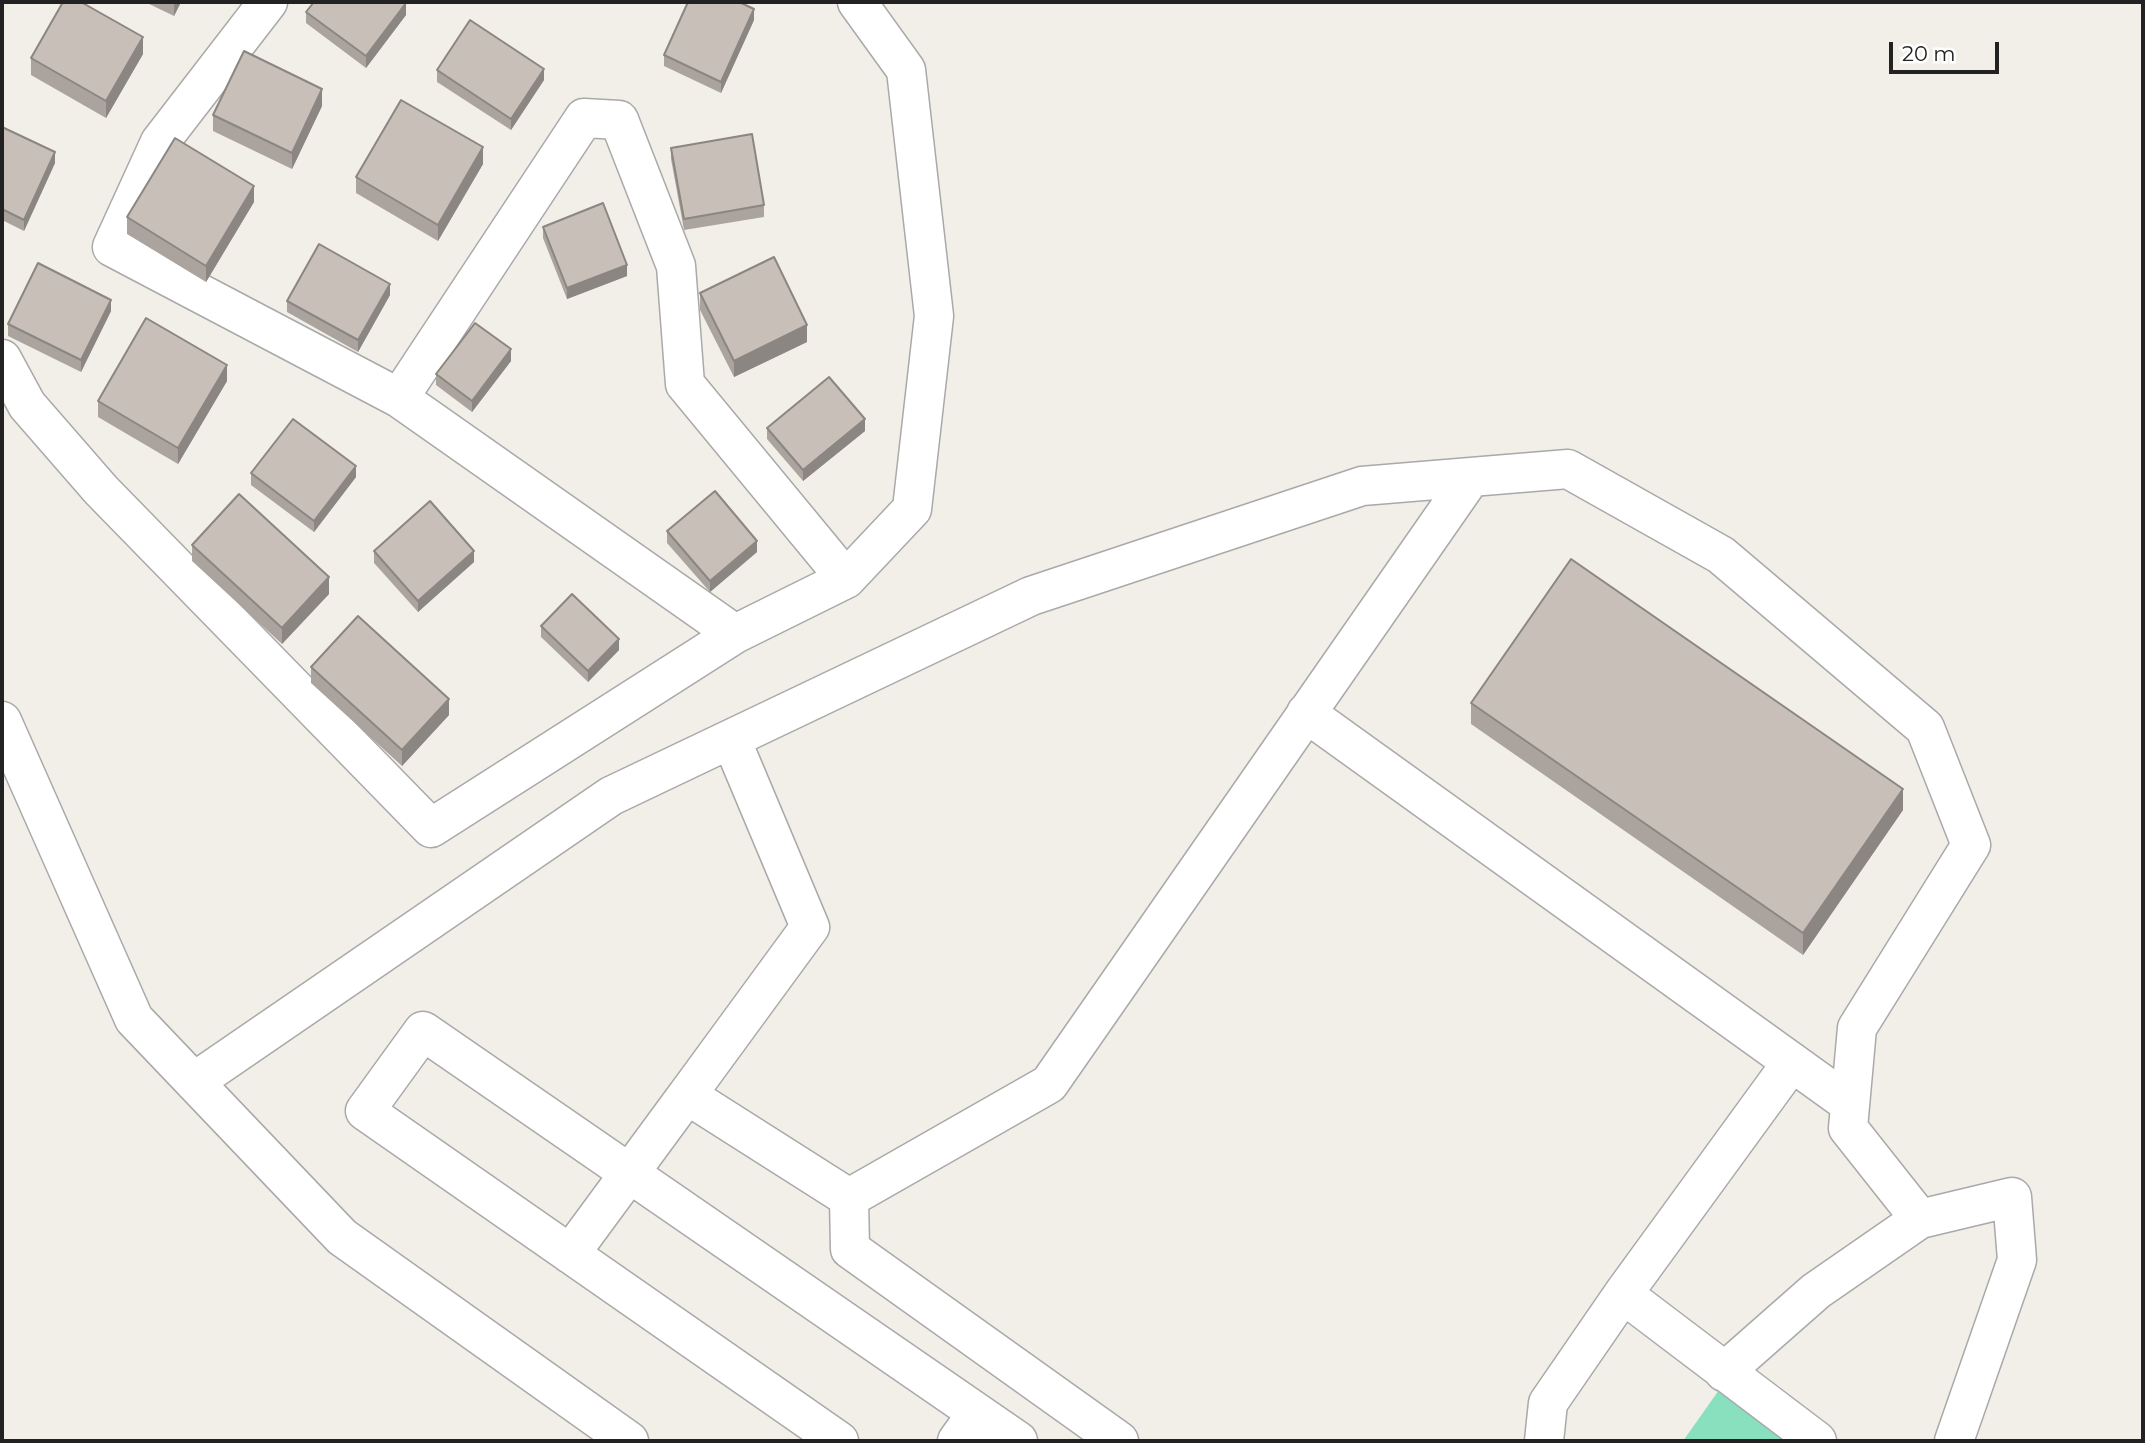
<!DOCTYPE html>
<style>
body{margin:0}
#map{position:relative;width:2145px;height:1443px;overflow:hidden;background:#f2efe9;font-family:Montserrat,sans-serif}
canvas{display:block}
.frame{position:absolute;inset:0;border:4px solid #222;pointer-events:none}
.scale{position:absolute;left:1889px;top:42px;width:110px;height:32px;box-sizing:border-box;border:4px solid #222;border-top:0;padding-left:9px;font-size:21px;line-height:24px;white-space:nowrap;color:#222;-webkit-text-stroke:5px #fff;paint-order:stroke}
</style>
<div id="map">
<canvas width="2145" height="1443"></canvas>
<div class="frame"></div>
<div class="scale">20 m</div>
</div>
<script>
const ctx = document.querySelector('canvas').getContext('2d');
ctx.lineJoin = 'round';
function paint(path, color) { ctx.fillStyle = color; ctx.fill(path, 'evenodd'); }
function trace(path, color, width, dash) { ctx.strokeStyle = color; ctx.lineWidth = width; ctx.lineCap = dash ? 'butt' : 'round'; ctx.setLineDash(dash || []); ctx.stroke(path); }
const pitch = new Path2D(`
 M1719 1390 1789 1441H1683Z`);
const minor = new Path2D(`
 M268 2 160 142 112 247 399 398 584 118 619 120 676 266 685 384 846 579
 M2 359 27 405 101 490 431 828 735 634 846 579 912 509 934 316 906 70 857 2
 M399 398 735 634
 M1306 713 1850 1104
 M2 721 134 1019 342 1237 629 1441
 M731 739 810 927 687 1095 849 1198 850 1249 1119 1441
 M194 1082 611 796 1031 596 1362 486 1568 469 1721 555 1925 728 1971 845 1857 1028 1848 1128 1920 1219 2012 1197 2017 1260 1954 1441
 M849 1198 1049 1084 1471 477
 M570 1254 687 1095
 M1623 1294 1817 1441
 M1724 1372 1816 1291 1920 1219
 M839 1441 365 1111 423 1031 1018 1441
 M957 1441 977 1413
 M1544 1441 1548 1403 1623 1294 1792 1062`);
const wall = new Path2D(`
 M145 2H181L174 16Z
 M306 12 406 15 366 68 306 23Z
 M754 20 721 93 664 66V55Z
 M143 54 106 118 31 75V58Z
 M437 70 544 80 511 130 437 82Z
 M322 106 292 169 213 131V115Z
 M2 127 55 163 24 231 2 220Z
 M671 148 764 205V217L684 230 671 159Z
 M483 164 438 241 356 193V177Z
 M254 202 206 282 127 234V217Z
 M543 227 627 276 567 299 543 238Z
 M700 293 807 342 734 377 700 310Z
 M390 295 358 352 287 312V301Z
 M111 311 81 372 8 336V324Z
 M511 361 472 412 436 385V374Z
 M227 381 178 464 98 417V401Z
 M767 428 865 431 803 481 767 439Z
 M251 473 356 477 314 532 251 485Z
 M667 531 757 552 710 592 667 543Z
 M192 545 329 594 282 644 192 561Z
 M374 551 474 562 418 612 374 563Z
 M541 626 619 650 588 682 541 637Z
 M311 667 449 715 402 766 311 683Z
 M1471 703 1903 810 1803 955 1471 724Z`);
const shadedWall = new Path2D(`
 M176 2H181L174 16V5Z
 M406 3V15L366 68V56Z
 M754 9V20L721 93V82Z
 M143 37V54L106 118V101Z
 M544 69V80L511 130V119Z
 M322 89V106L292 169V153Z
 M483 147V164L438 241V225Z
 M55 152V163L24 231V220Z
 M254 186V202L206 282V266Z
 M627 265V276L567 299V288Z
 M390 284V295L358 352V340Z
 M111 300V311L81 372V360Z
 M807 325V342L734 377V361Z
 M511 349V361L472 412V401Z
 M227 365V381L178 464V448Z
 M865 419V431L803 481V470Z
 M356 466V477L314 532V521Z
 M757 541V552L710 592V581Z
 M474 551V562L418 612V601Z
 M329 577V594L282 644V628Z
 M619 639V650L588 682V671Z
 M449 699V715L402 766V750Z
 M1903 789V810L1803 955V933Z`);
const building = new Path2D(`
 M63 2H81L143 37 106 101 31 58Z
 M314 2H404L406 3 366 56 306 12Z
 M688 2H739L754 9 721 82 664 55Z
 M470 20 544 69 511 119 437 70Z
 M244 51 322 89 292 153 213 115Z
 M401 100 483 147 438 225 356 177Z
 M2 127 55 152 24 220 2 209Z
 M752 134 764 205 684 219 671 148Z
 M175 138 254 186 206 266 127 217Z
 M603 203 627 265 567 288 543 227Z
 M319 244 390 284 358 340 287 301Z
 M774 257 807 325 734 361 700 293Z
 M38 263 111 300 81 360 8 324Z
 M146 318 227 365 178 448 98 401Z
 M475 323 511 349 472 401 436 374Z
 M829 377 865 419 803 470 767 428Z
 M293 419 356 466 314 521 251 473Z
 M715 491 757 541 710 581 667 531Z
 M239 494 329 577 282 628 192 545Z
 M430 501 474 551 418 601 374 551Z
 M1571 559 1903 789 1803 933 1471 703Z
 M572 594 619 639 588 671 541 626Z
 M358 616 449 699 402 750 311 667Z`);
paint(pitch, '#88e0be');
trace(minor, '#a9a9a9', 41);
trace(minor, '#fff', 38);
paint(wall, '#aba49e');
paint(shadedWall, '#8b8681');
paint(building, '#c7bfb8');
trace(building, '#8b8681', 2);
</script>
